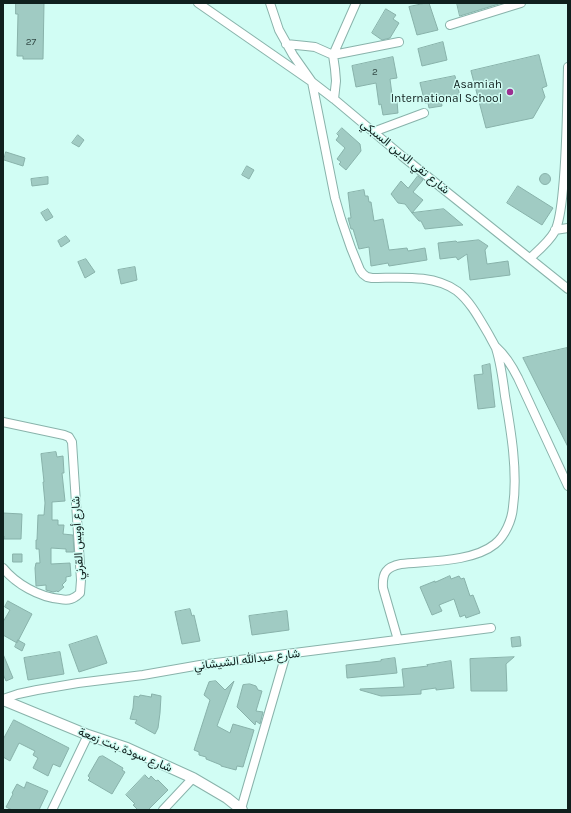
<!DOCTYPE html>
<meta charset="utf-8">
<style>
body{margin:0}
#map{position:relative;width:571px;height:813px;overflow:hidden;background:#d1fdf4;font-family:Karla,sans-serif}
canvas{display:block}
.frame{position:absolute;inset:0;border:4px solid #10201e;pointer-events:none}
</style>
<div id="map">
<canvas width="571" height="813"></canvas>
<div class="frame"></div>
</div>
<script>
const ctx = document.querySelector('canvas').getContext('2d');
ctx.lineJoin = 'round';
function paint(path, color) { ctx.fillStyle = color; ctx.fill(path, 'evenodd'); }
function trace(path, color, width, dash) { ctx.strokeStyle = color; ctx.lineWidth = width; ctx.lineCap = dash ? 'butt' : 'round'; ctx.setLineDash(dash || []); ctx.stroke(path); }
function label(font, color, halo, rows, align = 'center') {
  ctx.font = font + ' Karla,Vazirmatn,sans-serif'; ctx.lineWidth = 3; ctx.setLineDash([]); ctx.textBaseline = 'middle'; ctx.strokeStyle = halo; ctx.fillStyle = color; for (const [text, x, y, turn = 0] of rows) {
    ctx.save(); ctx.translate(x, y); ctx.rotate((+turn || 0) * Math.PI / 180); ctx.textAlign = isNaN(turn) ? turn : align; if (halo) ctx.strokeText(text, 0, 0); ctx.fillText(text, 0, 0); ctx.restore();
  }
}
const building = new Path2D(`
 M16 3H44L43 59H23V56H17L18 14H16Z
 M426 3H429L438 30 417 35 409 7Z
 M457 3H502L460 16Z
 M386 9 396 15 393 19 399 23 390 38 382 40 372 33Z
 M443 42 447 60 422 66 418 49Z
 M539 55 547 86 542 88 545 97 533 118 486 128 471 71Z
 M393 57 397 78 390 79 393 102 397 101 398 113 383 115 381 104 379 105 376 83 356 87 352 66Z
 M455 76 460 96 441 100 442 106 429 108 428 103H425L420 83Z
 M342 128 360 144 361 151 346 170 339 164 341 162 337 159 345 148 336 140 339 136 337 134Z
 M78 135 84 140 79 147 72 143Z
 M6 152 25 158 23 166 4 160Z
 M247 166 254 170 249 179 242 175Z
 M539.5 179a5.5 5.5 0 1 1 11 0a5.5 5.5 0 1 1-11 0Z
 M418 176 423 180 413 192 423 200 412 213 405 204 398 203 391 194 401 181 408 188Z
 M48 177V184L32 186 31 179Z
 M518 186 553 208 542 225 507 203Z
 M364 190 365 196H368L369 202H371L374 221 383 219 389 250 407 248 408 251 425 248 427 260 389 266 388 263 371 266 369 247 359 249 353 229H351L348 218H351L348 193Z
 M48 209 53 217 46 221 41 213Z
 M444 209 463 225 425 229 421 221H419L412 213Z
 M66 236 70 241 61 247 58 241Z
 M479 240 488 246 485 250 487 264 508 261 510 275 470 280 467 254 458 260 456 257 440 259 438 243 456 241 457 242Z
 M86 259 95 272 85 278 78 262Z
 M135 267 137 280 121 284 118 270Z
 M567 348 568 353V447L523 358Z
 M490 364 495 407 478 409 474 375 483 374 482 366Z
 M56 452 57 457 63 456 64 473H62L65 501 52 502V520H58V525H64L63 534 73 535 74 552H66V549L51 548V564L70 563 71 576 66 577V581L62 585 64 587 58 592 57 591 53 592 46 590V585L36 586 35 568 36 563H40L39 549H36V540H37L38 515H44L45 503 43 482H44L41 454Z
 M3 513 22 514 21 539H4V536H3Z
 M13 554H22V562H13Z
 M450 576 451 579 459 576 461 579 464 578 470 596 473 595 480 613 466 618 465 615 460 617 454 599 439 605 442 611 432 615 420 587 435 581V582Z
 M8 601 32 614 17 643 3 635V622L10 610 5 607Z
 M190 609 192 616 194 615 200 641 182 644 175 612Z
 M287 611 289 630 252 635 249 616Z
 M97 636 107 663 79 672 69 645Z
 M520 637 521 646 512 647 511 638Z
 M18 640 25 644 22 651 15 647Z
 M60 652 64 674 28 680 24 658Z
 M3 654 13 678 6 681 3 674Z
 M514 657 506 664 507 691H471L470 659Z
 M395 658 397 673 347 678 346 665 381 661V660Z
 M451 661 454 688 436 690V688L421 690V694L404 695 381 696 360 690V689L404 687 402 669 428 666 427 665Z
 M216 681 225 690 234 681 217 726 230 733 233 724 254 730 243 767 237 766 236 770 221 766V765L206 759V757L199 755V752L194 750 210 700 204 695 209 682Z
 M250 684 256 686 258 690 262 691 256 711 263 712 260 724 256 721 255 725 237 707 243 685Z
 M152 694 161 696 160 713 158 728 155 734 135 723 137 720 130 719 133 708 134 696 139 697 140 695 151 697Z
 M14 720 69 748 60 767 53 764 48 776 33 768 38 758 33 755 35 751 19 743 10 761 3 757V740Z
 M103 756 123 768 122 770 125 772 112 794 88 780 90 778 88 776 99 757Z
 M145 775 149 779 151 776 156 781 158 780 168 790 148 810H138L133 805 135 804 126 795Z
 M27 782 48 791 39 810H12L6 807 13 794 12 793 17 784 24 788Z`);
const minor = new Path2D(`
 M198 3 312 82 335 198 341 219 351 248 360 270 363 274 367 277 372 278C400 278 433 274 457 291 471 302 480 320 489 335 491 339 494 344 496 348 501 364 503 380 505 396 511 431 518 472 513 507 512 520 505 536 495 544 473 562 429 561 401 564 386 567 382 573 383 588L398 640
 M270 3 279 30 293 55 312 82 334 99 402 156 568 289
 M450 25 521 3
 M286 44 306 46 315 47 333 55 399 42
 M334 99 336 81 335 69 333 55 356 3
 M373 132 424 113
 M555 230 568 228
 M530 258C539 250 549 242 555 231 560 221 562 200 563 189 567 148 567 107 568 67
 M496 347C506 356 512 366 518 378L568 486
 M3 422 64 435 69 437 72 442 81 580 80 593C79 594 77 596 75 597 71 600 65 600 60 599 39 597 16 584 3 568
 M3 699 18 694 37 690 78 683 143 675 200 665 491 628
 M241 809 286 654
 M52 810 88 735
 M163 810 193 778`);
const tertiary = new Path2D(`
 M3 700 88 735 127 748 193 778 227 798 242 810`);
const markers = [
 [510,92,4,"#9c2f90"]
];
const numberNames = [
 ["27",31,42],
 ["2",375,72]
];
const poiNames = [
 ["Asamiah",502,85],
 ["International School",502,99]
];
const streetNames = [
 ["شارع تقي الدين السبكي",405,157,39],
 ["شارع أويس القرني",78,538,-93],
 ["شارع عبدالله الشيشاني",247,660,-7],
 ["شارع سودة بنت زمعة",125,750,22]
];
paint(building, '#a0cbc3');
trace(building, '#88b2aa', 1);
trace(minor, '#89b3ab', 10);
trace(tertiary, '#89b3ab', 12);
trace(minor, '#fff', 8);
trace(tertiary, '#fff', 10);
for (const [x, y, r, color] of markers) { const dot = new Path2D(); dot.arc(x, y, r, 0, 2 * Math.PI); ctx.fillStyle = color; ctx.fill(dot); trace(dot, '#d1fdf4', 1.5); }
label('10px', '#344b47', null, numberNames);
label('12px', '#10201e', '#d1fdf4', poiNames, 'right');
label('12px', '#10201e', '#d1fdf4', streetNames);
</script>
